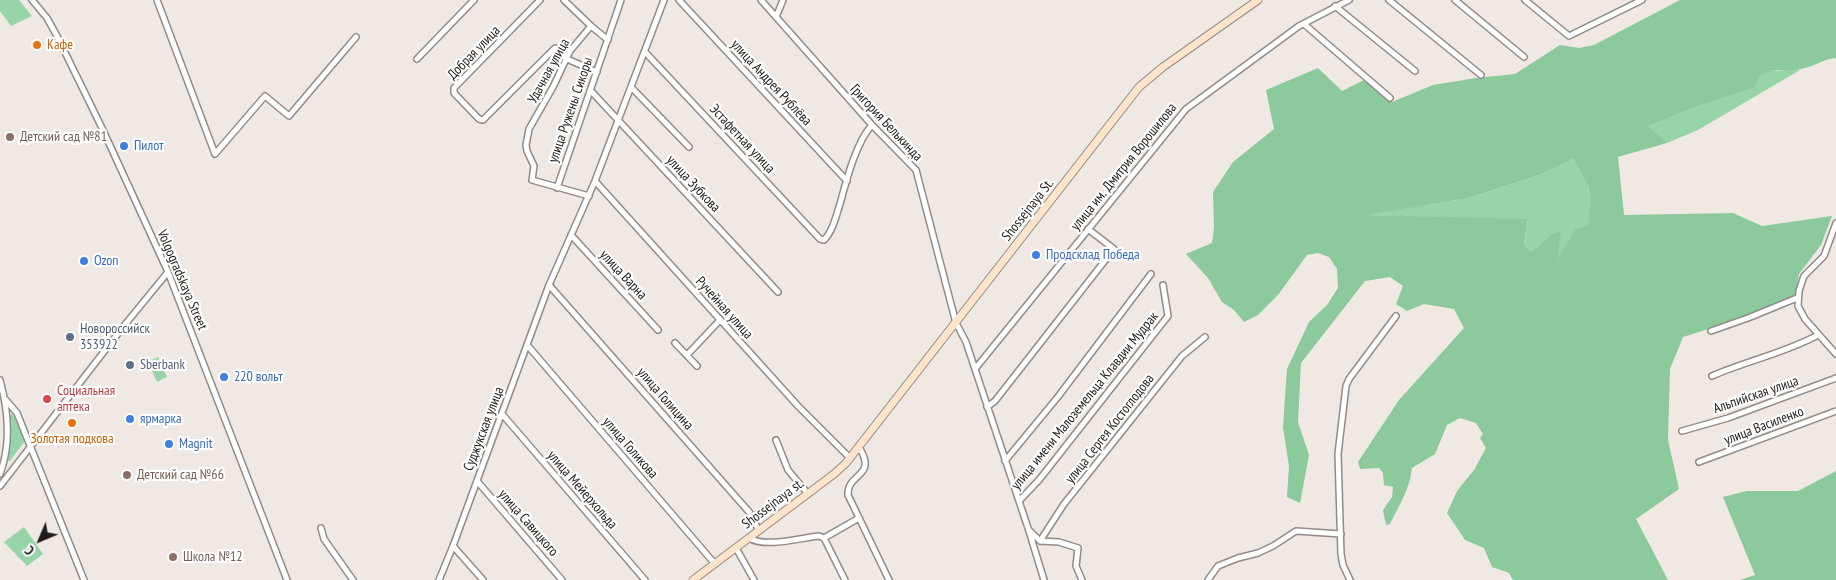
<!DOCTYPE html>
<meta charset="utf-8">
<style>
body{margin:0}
#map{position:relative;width:1836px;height:580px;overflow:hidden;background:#efe8e3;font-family:"PT Sans Narrow",sans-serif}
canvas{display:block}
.north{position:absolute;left:15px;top:515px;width:50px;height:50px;-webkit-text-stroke:4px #fff;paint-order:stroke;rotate:225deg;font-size:14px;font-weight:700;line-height:20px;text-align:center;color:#1e1c1a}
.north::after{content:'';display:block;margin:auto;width:18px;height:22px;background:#1e1c1a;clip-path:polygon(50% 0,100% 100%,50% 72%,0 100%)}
</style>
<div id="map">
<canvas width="1836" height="580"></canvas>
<div class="north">С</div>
</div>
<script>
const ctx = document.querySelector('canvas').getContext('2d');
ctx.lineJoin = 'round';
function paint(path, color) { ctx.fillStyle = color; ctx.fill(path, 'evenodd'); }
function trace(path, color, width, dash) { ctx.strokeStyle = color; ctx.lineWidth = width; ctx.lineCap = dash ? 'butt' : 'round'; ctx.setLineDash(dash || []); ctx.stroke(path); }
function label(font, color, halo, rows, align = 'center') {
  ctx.font = font + ' "PT Sans Narrow",sans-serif'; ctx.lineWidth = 4.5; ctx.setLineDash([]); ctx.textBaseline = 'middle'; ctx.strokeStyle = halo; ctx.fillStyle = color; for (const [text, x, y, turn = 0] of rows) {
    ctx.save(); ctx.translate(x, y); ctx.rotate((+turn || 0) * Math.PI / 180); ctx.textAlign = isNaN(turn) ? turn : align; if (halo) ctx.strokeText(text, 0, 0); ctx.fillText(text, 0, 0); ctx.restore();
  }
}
const green = new Path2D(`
 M0 0H19L32 16 11 26 0 11Z
 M1800 70 1698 130 1667 143 1647 126 1700 105 1768 71Z
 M1573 159 1586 178 1592 206 1588 227 1556 261 1549 236 1531 252 1524 244 1528 220 1363 215 1469 198 1542 174Z
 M158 357 167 377 157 382 148 362Z
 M13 414 25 441 10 461 5 460 9 442V415Z
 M24 527 43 554 27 566 4 542Z`);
const forest = new Path2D(`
 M1680 0H1836V58C1823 59 1813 67 1801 69 1783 74 1776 65 1758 77L1755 87 1700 105 1648 126 1667 143 1618 157 1624 215 1733 213 1762 226 1832 216 1821 245 1799 274 1794 302 1683 337 1670 369 1668 440 1679 489 1636 519 1668 580H1513L1509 573 1492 567 1484 548 1465 540 1447 513 1457 491 1474 470 1486 448 1480 438 1483 434 1476 423 1460 418 1447 425 1435 454 1412 468C1410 489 1399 505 1390 524L1386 525 1383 510 1392 497 1393 487 1384 485 1383 473 1379 468 1360 469 1358 462 1399 400 1464 328 1454 309 1424 304 1407 311 1396 304 1403 286 1390 277 1365 281 1301 363 1298 422 1309 455 1300 503 1287 497 1289 466 1283 427 1287 369 1309 322 1327 305 1338 288 1337 269 1329 257 1318 253 1307 255 1278 295 1258 315 1244 322 1234 310 1222 302 1208 278 1186 254 1212 243 1214 228 1213 192 1233 162 1274 129 1266 90 1318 68 1342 91 1364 80 1392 102 1433 85 1476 78 1515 74 1560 45 1579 48 1594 45ZM1573 159C1591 185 1593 196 1588 226L1575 230 1557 260 1561 231 1549 236 1531 252 1524 244 1528 219 1366 215 1469 198 1542 174Z
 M1836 471V580H1740L1755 575 1723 497 1747 491H1798Z`);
const street = new Path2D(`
 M32 0 47 18 57 36 102 128 168 272 287 580
 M157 0 215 154 265 96 289 116 356 37
 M540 0 454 88V93L479 119 483 120 555 48 558 49 567 59 597 72
 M564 0 591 26 608 40
 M679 0 847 181
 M761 0 872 125 916 170 956 323 966 342 1029 531 1044 580
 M1389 0 1481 75
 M1455 0 1524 57
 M1525 0 1569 36 1642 0
 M1335 6 1415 71
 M776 17 783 0
 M1304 24 1390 98
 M645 52 820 239 824 240C833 231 836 216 840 204 846 182 856 142 872 125
 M417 59 474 0
 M631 87 689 147
 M591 91 778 292
 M595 181 798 406 850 458
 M557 188 621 0
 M589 196 532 180 534 166 527 151 526 145 529 129 553 87 570 51 591 26
 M1836 223 1824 256 1804 276 1799 291 1798 306 1805 319 1836 354
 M571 235 658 330
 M549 285 750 513 759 531
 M1711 331 1748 318 1797 298
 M675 343 697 366
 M528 346 715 564
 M687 355 720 320
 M975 369 1186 109 1299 26 1349 0
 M1712 376C1746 361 1785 353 1818 335
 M0 380C8 410 11 445 0 474
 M5 399 17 413 84 580
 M987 407 995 401 1114 249 1088 229
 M502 414 645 580
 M1682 431 1728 418 1836 378
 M776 440 788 470 808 494
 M859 447C878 478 847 472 848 495L889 580
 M1005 461 1057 398 1151 274
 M1699 462 1836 411
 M477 481 562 580
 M0 486 123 327 168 272
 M1019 501 1039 480 1168 316 1163 285
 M321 528 324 539 353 580
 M1030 531 1040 541 1059 542 1078 548 1076 566 1082 580
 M749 538C765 548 800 538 819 536L824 538 845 580
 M824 538 859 518
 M1040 541 1064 504 1182 356 1205 337
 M453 546 483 580
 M736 548 754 580
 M439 580 453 546 549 285 595 181 664 0
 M1208 580 1218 566 1238 558 1258 553 1273 546 1296 531 1341 534
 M1350 580 1343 565 1341 554 1338 454 1346 386 1349 379 1396 316`);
const secondary = new Path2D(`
 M693 580 834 474 846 463 1139 87 1163 67 1258 0`);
const markers = [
 [37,45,5,"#e8710a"],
 [10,137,5,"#8d6e63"],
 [124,146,5,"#3f7fe0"],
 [1036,255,5,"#3f7fe0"],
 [84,261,5,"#3f7fe0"],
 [70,337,5,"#5c6f8a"],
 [130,365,5,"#5c6f8a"],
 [224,377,5,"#3f7fe0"],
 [47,399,5,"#e0444e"],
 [130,419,5,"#3f7fe0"],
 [72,423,5,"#e8710a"],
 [169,444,5,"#3f7fe0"],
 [127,475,5,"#8d6e63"],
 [173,557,5,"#8d6e63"]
];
const foodNames = [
 ["Кафе",47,45],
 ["Золотая подкова",72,439,"center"]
];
const streetNames = [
 ["Добрая улица",474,53,-46],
 ["Удачная улица",549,71,-61],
 ["улица Андрея Рублёва",771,83,47],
 ["улица Ружены Сикоры",571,110,-71],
 ["Григория Белькинда",886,123,47],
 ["Эстафетная улица",742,139,47],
 ["улица им. Дмитрия Ворошилова",1124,167,-51],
 ["улица Зубкова",693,184,47],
 ["Shossejnaya St.",1028,210,-52],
 ["улица Варна",623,275,47],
 ["Volgogradskaya Street",182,280,67],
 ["Ручейная улица",724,308,48],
 ["Альпийская улица",1756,395,-19],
 ["улица Голицина",665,399,49],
 ["улица имени Малоземельца Клавдии Мудрак",1085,401,-51],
 ["улица Василенко",1764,426,-21],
 ["Суджукская улица",484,429,-69],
 ["улица Сергея Костоглодова",1110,429,-52],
 ["улица Голикова",630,448,49],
 ["улица Мейерхольда",582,490,49],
 ["Shossejnaya st.",773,504,-37],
 ["улица Савицкого",528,523,49]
];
const educationNames = [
 ["Детский сад №81",20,137],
 ["Детский сад №66",137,475],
 ["Школа №12",183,557]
];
const shopNames = [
 ["Пилот",134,146],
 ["Продсклад Победа",1046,255],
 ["Ozon",94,261],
 ["220 вольт",234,377],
 ["ярмарка",140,419],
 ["Magnit",179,444]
];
const serviceNames = [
 ["Новороссийск",80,329],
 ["353922",80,345],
 ["Sberbank",140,365]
];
const healthNames = [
 ["Социальная",57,391],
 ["аптека",57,407]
];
paint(green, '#97d4a8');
paint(forest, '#8cc99d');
trace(street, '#928b87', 8);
trace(secondary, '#928b87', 9);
trace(street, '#fff', 5);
trace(secondary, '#fde4ca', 7);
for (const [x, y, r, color] of markers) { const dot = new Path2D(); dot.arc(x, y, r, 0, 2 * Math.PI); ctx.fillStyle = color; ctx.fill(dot); trace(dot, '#fff', 2); }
label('14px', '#c56008', '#fff', foodNames, 'left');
label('14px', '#1e1c1a', '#fff', streetNames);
label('14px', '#785e54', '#fff', educationNames, 'left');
label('14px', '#366cbe', '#fff', shopNames, 'left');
label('14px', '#4e5e75', '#fff', serviceNames, 'left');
label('14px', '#be3a42', '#fff', healthNames, 'left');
</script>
